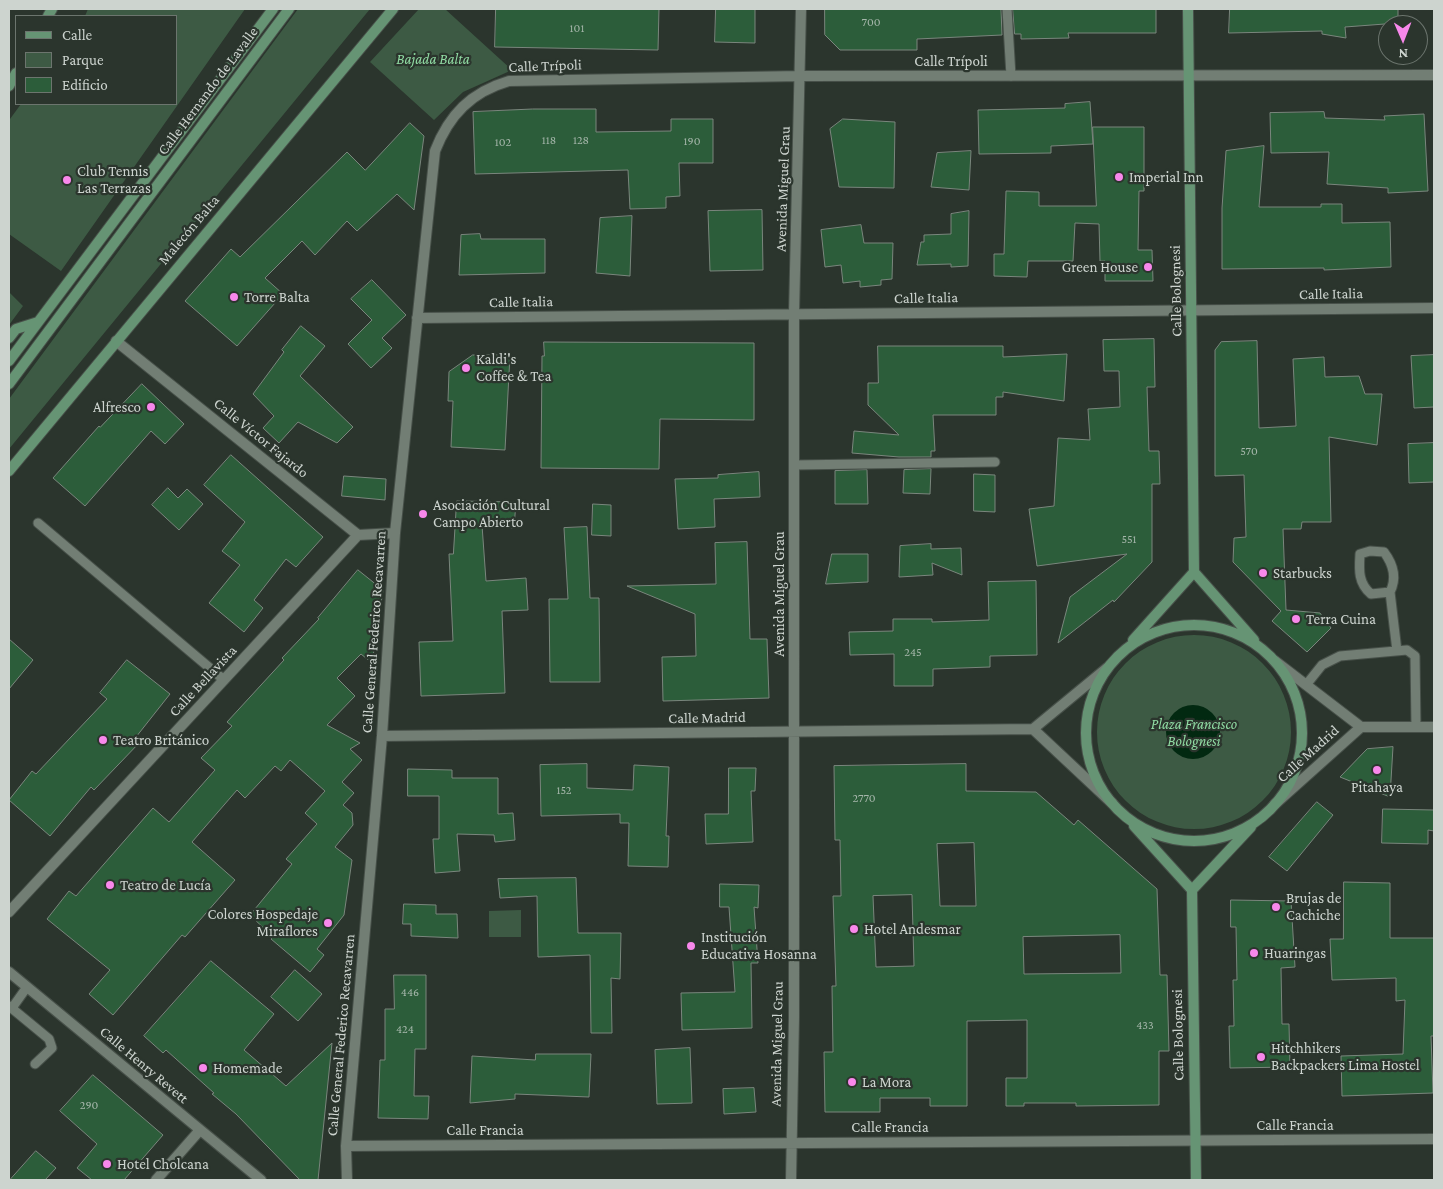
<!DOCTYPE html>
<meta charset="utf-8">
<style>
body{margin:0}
#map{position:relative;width:1443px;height:1189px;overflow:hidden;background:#2b352d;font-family:"Crimson Pro",serif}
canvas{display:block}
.frame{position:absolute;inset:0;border:10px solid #cdd4cf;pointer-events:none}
.legend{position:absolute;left:15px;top:15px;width:162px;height:90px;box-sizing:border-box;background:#2b352d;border:1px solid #6c756e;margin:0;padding:6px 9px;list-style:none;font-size:15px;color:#cdd4cf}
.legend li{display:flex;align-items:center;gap:10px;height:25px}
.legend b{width:25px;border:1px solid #6c756e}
.north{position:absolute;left:1378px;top:15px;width:50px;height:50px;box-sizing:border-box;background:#2b352d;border:1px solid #6c756e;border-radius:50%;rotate:179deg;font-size:14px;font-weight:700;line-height:20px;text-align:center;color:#cdd4cf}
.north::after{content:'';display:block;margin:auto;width:18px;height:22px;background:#f888eb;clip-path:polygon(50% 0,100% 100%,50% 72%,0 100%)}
</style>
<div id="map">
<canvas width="1443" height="1189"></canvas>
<div class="frame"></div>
<ul class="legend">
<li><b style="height:6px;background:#669474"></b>Calle</li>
<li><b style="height:14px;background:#3d5a44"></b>Parque</li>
<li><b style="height:14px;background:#2c5d3a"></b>Edificio</li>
</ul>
<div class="north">N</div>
</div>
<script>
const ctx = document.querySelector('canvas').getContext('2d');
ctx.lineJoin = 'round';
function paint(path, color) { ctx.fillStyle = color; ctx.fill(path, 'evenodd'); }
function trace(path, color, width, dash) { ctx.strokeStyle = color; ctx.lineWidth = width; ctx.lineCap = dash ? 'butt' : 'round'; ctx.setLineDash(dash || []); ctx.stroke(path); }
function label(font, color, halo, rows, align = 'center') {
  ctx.font = font + ' "Crimson Pro",serif'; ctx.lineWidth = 4.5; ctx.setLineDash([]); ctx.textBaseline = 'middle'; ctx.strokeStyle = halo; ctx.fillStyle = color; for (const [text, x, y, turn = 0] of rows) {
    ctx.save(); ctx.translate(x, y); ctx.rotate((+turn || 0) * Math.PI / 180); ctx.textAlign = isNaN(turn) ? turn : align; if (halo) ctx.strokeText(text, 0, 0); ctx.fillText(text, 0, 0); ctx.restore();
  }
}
const green = new Path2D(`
 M88 9H245L61 271 9 234V125L10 119 21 104H176V16H85Z
 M298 9H370L9 449V399Z
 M419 9H445L512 70 463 92 434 120 370 62Z
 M9 292 23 306 9 325Z
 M1097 732a97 97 0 1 1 194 0a97 97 0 1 1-194 0Z
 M521 910V937H489V911Z`);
const water = new Path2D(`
 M1166 732a27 27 0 1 1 54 0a27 27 0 1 1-54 0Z`);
const building = new Path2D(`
 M496 9H659L658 50 495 47Z
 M716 9H755V43L715 42Z
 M825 9H1001L1002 35 917 39V50H840L825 35Z
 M1013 9H1156V33H1068L1069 38 1021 39V34H1015Z
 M1230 9H1398V23L1345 27 1346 38 1322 34V31L1229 33Z
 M1090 102 1093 144 1051 146V153L979 154 978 110 1065 108V104Z
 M533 109H596V132L671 131V119H713V163H679L680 196 666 197V208L630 209 628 170 475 174 473 112Z
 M1324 112 1325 118 1385 120 1384 116 1424 114 1428 191 1388 193V188L1327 184 1329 152 1271 153 1270 113Z
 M843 119 895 122 894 188 839 187 830 129Z
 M410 123 424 136 414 210 397 194 357 231 347 221 315 255 302 241 265 278 283 294 237 346 185 301 231 249 240 257 347 152 365 170Z
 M1093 127H1144V191H1139L1138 250H1152L1153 281H1105V261H1100L1099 224 1075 223 1073 261H1028L1027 277 994 276V254H1004L1006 191 1039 192V206H1096Z
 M1264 146 1259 207H1321V204H1342V223L1390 222 1391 267 1324 270V268L1222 269V208L1226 151Z
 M971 151 969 190 931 187 937 153Z
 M762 210 763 270 710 271 708 211Z
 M969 211 968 266 951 267V264L917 265 921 242H924V235L951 234V214Z
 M632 216 630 276 596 273 600 218Z
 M861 225 864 243H893L892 279 881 280V285L860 287V281L843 283 841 265 825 267 821 230Z
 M480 234 481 239H545V273L459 275 461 235Z
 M372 280 406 315 382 338 392 348 371 368 348 344 372 320 351 299Z
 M301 326 325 346 300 376 353 427 337 443 298 422 279 443 263 428 274 416 253 394 284 352 282 350Z
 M1154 339 1155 387H1147L1149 451H1159L1160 484H1152V562L1114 602 1113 600 1058 643 1070 597 1127 554 1037 566 1029 509 1054 506 1058 438 1090 440 1088 409 1120 407 1119 371H1104L1103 340Z
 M1257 341 1259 428 1296 426 1293 359 1324 357 1325 377 1359 376 1365 394H1382L1377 445 1329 437 1331 522H1302L1301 529H1283L1286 610 1320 613 1331 628 1307 652 1272 621 1281 611 1233 562 1234 538 1246 537 1244 475 1215 476V350L1221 342Z
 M544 342 754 343V420L660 419 659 469 541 468 542 356H544Z
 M878 346H1003V357L1067 354 1064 401 1003 392V397H996V415H933L935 451H931V457H899L852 453 854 431 899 435 868 405V383H878Z
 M473 355H510L505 450 451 447 453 401H448L449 372Z
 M1434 355V407L1414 408 1411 356Z
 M142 384 184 424 165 444 151 431 85 506 53 478 99 426 100 427Z
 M1434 443V482L1409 483 1408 444Z
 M231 455 323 537 296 567 286 559 254 600 263 608 244 632 209 603 240 565 222 551 245 522 204 485Z
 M931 469 930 494 903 493 904 470Z
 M867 470 868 504H835V471Z
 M759 472 760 497 714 499 715 527 678 529 675 479 718 478V475Z
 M974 474 995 475V512L974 511Z
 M344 476 386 479 385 500 342 496Z
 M168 488 178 498 187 489 203 504 179 530 152 505Z
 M457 501 516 502 514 528 482 525 486 581 526 578 528 610 502 611 505 693 421 696 419 642 453 641 449 554H453Z
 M593 504 611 505V536L592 535Z
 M587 527 590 598H599L600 682H550L549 599H568L564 528Z
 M747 542 750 639H767L769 698 663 701 662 657 696 656 695 614 627 586 716 584 715 543Z
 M931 544V549L961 548 962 575 932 563 933 575 899 577 900 546Z
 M832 554H868V582L826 584Z
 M358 570 383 590 372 663 361 654 337 678 355 696 327 725 360 743 350 749 362 760 342 782 354 793 343 805 352 813 353 825 335 847 352 860 344 915 317 949 324 955 310 972 271 939 273 937 250 915 292 864 286 859 317 824 305 813 325 791 290 760 281 771 275 766 245 798 237 790 192 842 235 880 185 937 182 935 113 1015 89 994 110 970 47 919 69 891 76 896 153 808 169 822 215 770 201 758 232 726 227 722 284 660 282 658 319 619 318 618Z
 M1036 581 1037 655 990 656V667L933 669V686H894V654L850 655 849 632 893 631V619H932V622L989 620 988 582Z
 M9 639 33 660 9 689Z
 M127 660 170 694 136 737 141 741 94 790 91 787 50 836 9 800 32 771 36 774 107 699 100 693Z
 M1393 747 1390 797 1340 777 1367 749Z
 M587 764V788L633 790 634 765 669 767 666 836H669L668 867 628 866 629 823H620V814L541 816 540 765Z
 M966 764V791L1036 792 1074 825 1078 820 1157 889 1160 975H1167L1169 1051H1159V1105L1076 1106V1103H1024V1106H1006V1078H1027V1020L967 1021V1106H930V1098H880V1112H825L824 1052H833L832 986H836L833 896H841L840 840H835L834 766ZM974 843 976 906H940L937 844ZM912 895 914 966 876 967 873 896ZM1120 935 1121 973 1024 974 1023 937Z
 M729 768H756L755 791H751L753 842 706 844 705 814H728Z
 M408 769 452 770V778H498V814L513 813 515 840 495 842 494 835 457 834 460 871 435 873 433 839H439V796H408Z
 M1317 802 1333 815 1287 871 1269 857Z
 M1383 809 1434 810V831L1428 830V844L1382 843Z
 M576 878 578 933H621L620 979 611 978 612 1033H591L590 955 538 957 537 896 500 898 498 879Z
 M1344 882 1390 883V938H1434V1036H1431L1433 1093 1342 1096 1341 1056 1403 1054 1405 1000 1396 1001V978L1332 980 1330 939H1343Z
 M720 884 759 885 758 908 754 907 758 963H751L752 1028 682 1030 681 993 735 992 729 907H720Z
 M1231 900 1291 901 1295 967 1281 968 1282 1024H1289L1290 1067 1230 1068 1229 1026H1234L1233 980H1237L1236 927H1231Z
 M404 904 436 905V914H457L458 938 411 936V924H403Z
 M211 961 274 1014 244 1050 286 1086 332 1043 318 1180H300L236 1114 212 1094 214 1093 166 1050 163 1053 144 1036Z
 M295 970 322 994 298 1021 271 997Z
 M394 975H426V1049H415L414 1096H429L428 1119 378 1118 380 1060H385V1009H394Z
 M690 1048 692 1103 657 1104 655 1050Z
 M536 1054H591L589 1097 515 1094V1099L470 1103 472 1056 535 1060Z
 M93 1075 163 1135 124 1180H92L77 1168 97 1144 60 1111Z
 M754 1088 756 1112 724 1114 723 1089Z
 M36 1151 56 1168 45 1180H10Z`);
const lane = new Path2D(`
 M1007 9 1011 76
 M794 465 995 462
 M38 523 224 680
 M1370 551 1384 552C1393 564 1397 578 1390 592L1371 594C1358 583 1359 570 1360 554Z
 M1390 592 1397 651
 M1306 685 1322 665 1340 656 1407 650 1415 656 1416 727
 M9 1006 49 1039 52 1048 35 1064
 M12 1008 27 987`);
const street = new Path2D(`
 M417 318 1434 308
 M116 341 358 535 395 533
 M1275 661 1361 727
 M1033 729 1112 803
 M382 736 1033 729 1107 668
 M1275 804 1361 727H1434
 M9 912 358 535
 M9 972 261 1180
 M346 1146 1434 1139
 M156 1180 200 1130
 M347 1180 346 1146 382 736 395 533 435 151C449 115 471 92 509 81L801 76 1434 75
 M791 1180 794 1017V314L801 9`);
const secondary = new Path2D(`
 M1188 9 1194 572 1254 640
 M48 16 52 9
 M9 86 16 73
 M9 338 16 329 38 322
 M9 361 273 9
 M9 384 289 9
 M9 471 393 9
 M1086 733a108 108 0 1 1 216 0a108 108 0 1 1-216 0Z
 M1133 640 1194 572
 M1134 826 1192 890
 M1196 1180 1192 890 1251 827`);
const markers = [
 [1119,177,5,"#f888eb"],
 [67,180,5,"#f888eb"],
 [1148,267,5,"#f888eb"],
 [234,297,5,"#f888eb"],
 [466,368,5,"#f888eb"],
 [151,407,5,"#f888eb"],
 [423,514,5,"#f888eb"],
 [1263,573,5,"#f888eb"],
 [1296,619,5,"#f888eb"],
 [103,740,5,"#f888eb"],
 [1377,770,5,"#f888eb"],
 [110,885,5,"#f888eb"],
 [1276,907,5,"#f888eb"],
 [328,923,5,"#f888eb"],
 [854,929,5,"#f888eb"],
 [691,946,5,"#f888eb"],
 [1254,953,5,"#f888eb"],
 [1261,1057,5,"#f888eb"],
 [203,1068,5,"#f888eb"],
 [852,1082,5,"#f888eb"],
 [107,1164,5,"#f888eb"]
];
const numberNames = [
 ["700",871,22],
 ["101",577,28],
 ["118",549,140],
 ["128",581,140],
 ["190",692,141],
 ["102",503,142],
 ["570",1249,451],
 ["551",1129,539],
 ["245",913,652],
 ["152",564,790],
 ["2770",864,798],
 ["446",410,992],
 ["433",1145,1025],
 ["424",405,1029],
 ["290",89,1105]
];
const parkNames = [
 ["Bajada Balta",433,59],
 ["Plaza Francisco",1194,724],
 ["Bolognesi",1194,741]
];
const streetNames = [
 ["Calle Trípoli",951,61],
 ["Calle Trípoli",545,66,-2],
 ["Calle Hernando de Lavalle",208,91,-53],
 ["Avenida Miguel Grau",783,189,-88],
 ["Malecón Balta",189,230,-50],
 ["Calle Bolognesi",1176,291,-91],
 ["Calle Italia",1331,294,-1],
 ["Calle Italia",926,298,-1],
 ["Calle Italia",521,302,-1],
 ["Calle Víctor Fajardo",261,438,39],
 ["Avenida Miguel Grau",779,594,-90],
 ["Calle General Federico Recavarren",374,632,-86],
 ["Calle Bellavista",203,681,-47],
 ["Calle Madrid",707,718,-1],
 ["Calle Madrid",1308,754,-42],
 ["Calle General Federico Recavarren",341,1035,-85],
 ["Calle Bolognesi",1178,1035,-91],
 ["Avenida Miguel Grau",777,1044,-89],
 ["Calle Henry Revett",144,1065,40],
 ["Calle Francia",1295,1125],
 ["Calle Francia",890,1127],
 ["Calle Francia",485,1130]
];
const poiNames = [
 ["Club Tennis",77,171],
 ["Las Terrazas",77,188],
 ["Imperial Inn",1129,177],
 ["Green House",1138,267,"right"],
 ["Torre Balta",244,297],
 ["Kaldi's",476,359],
 ["Coffee & Tea",476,376],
 ["Alfresco",141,407,"right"],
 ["Asociación Cultural",433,505],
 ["Campo Abierto",433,522],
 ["Starbucks",1273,573],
 ["Terra Cuina",1306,619],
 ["Teatro Británico",113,740],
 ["Pitahaya",1377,787,"center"],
 ["Teatro de Lucía",120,885],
 ["Brujas de",1286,898],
 ["Cachiche",1286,915],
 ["Colores Hospedaje",318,914,"right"],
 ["Miraflores",318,931,"right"],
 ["Hotel Andesmar",864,929],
 ["Institución",701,937],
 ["Educativa Hosanna",701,954],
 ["Huaringas",1264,953],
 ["Hitchhikers",1271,1048],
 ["Backpackers Lima Hostel",1271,1065],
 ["Homemade",213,1068],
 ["La Mora",862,1082],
 ["Hotel Cholcana",117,1164]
];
paint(green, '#3d5a44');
paint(water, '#022911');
paint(building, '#2c5d3a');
trace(building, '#7a867d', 1);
trace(lane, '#475049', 11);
trace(street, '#475049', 12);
trace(secondary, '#475049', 12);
trace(lane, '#727e74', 9);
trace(street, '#727e74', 10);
trace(secondary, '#669474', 10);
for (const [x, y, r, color] of markers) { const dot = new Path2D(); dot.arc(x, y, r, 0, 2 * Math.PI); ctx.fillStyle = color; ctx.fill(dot); trace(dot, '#2b352d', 2); }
label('12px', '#a5b6aa', null, numberNames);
label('italic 15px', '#90dba3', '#2b352d', parkNames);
label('15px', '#cdd4cf', '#2b352d', streetNames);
label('15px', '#cdd4cf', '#2b352d', poiNames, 'left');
</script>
